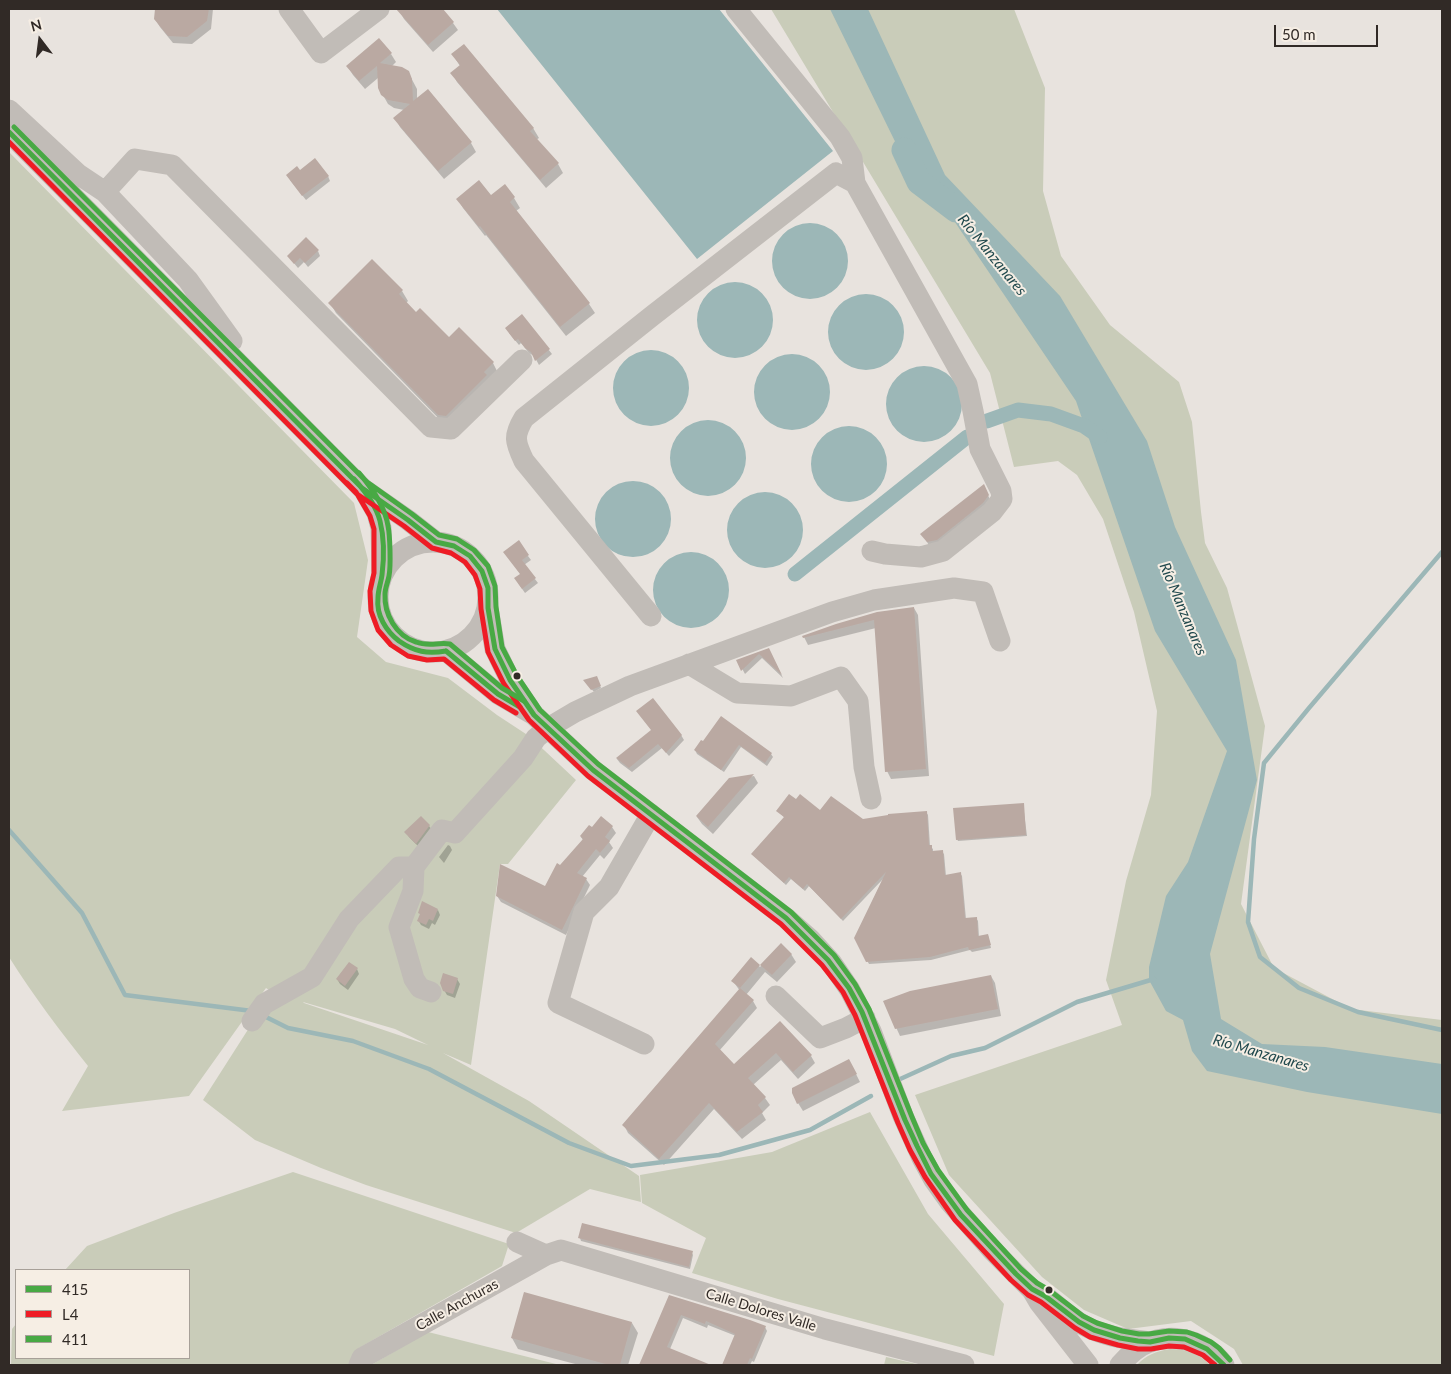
<!DOCTYPE html>
<meta charset="utf-8">
<style>
body{margin:0}
#map{position:relative;width:1451px;height:1374px;overflow:hidden;background:#e8e3de;font-family:Lato,sans-serif}
canvas{display:block}
.frame{position:absolute;inset:0;border:10px solid #312a26;pointer-events:none}
.legend{position:absolute;left:15px;top:1269px;width:175px;height:90px;box-sizing:border-box;background:#f6eee4;border:1px solid #a7a098;margin:0;padding:6px 9px;list-style:none;font-size:15px;color:#312a26}
.legend li{display:flex;align-items:center;gap:10px;height:25px}
.legend b{width:25px;border:1px solid #a7a098}
.north{position:absolute;left:15px;top:15px;width:50px;height:50px;-webkit-text-stroke:4px #f6eee4;paint-order:stroke;rotate:345deg;font-size:14px;font-weight:700;line-height:20px;text-align:center;color:#312a26}
.north::after{content:'';display:block;margin:auto;width:18px;height:22px;background:#312a26;clip-path:polygon(50% 0,100% 100%,50% 72%,0 100%)}
.scale{position:absolute;left:1274px;top:25px;width:104px;height:22px;box-sizing:border-box;border:2px solid #312a26;border-top:0;padding-left:6px;font-size:15px;line-height:18px;white-space:nowrap;color:#312a26;-webkit-text-stroke:4px #f6eee4;paint-order:stroke}
</style>
<div id="map">
<canvas width="1451" height="1374"></canvas>
<div class="frame"></div>
<ul class="legend">
<li><b style="height:6px;background:#48a944"></b>415</li>
<li><b style="height:6px;background:#ee1c25"></b>L4</li>
<li><b style="height:6px;background:#48a944"></b>411</li>
</ul>
<div class="north">N</div>
<div class="scale">50 m</div>
</div>
<script>
const ctx = document.querySelector('canvas').getContext('2d');
ctx.lineJoin = 'round';
function paint(path, color) { ctx.fillStyle = color; ctx.fill(path, 'evenodd'); }
function trace(path, color, width, dash) { ctx.strokeStyle = color; ctx.lineWidth = width; ctx.lineCap = dash ? 'butt' : 'round'; ctx.setLineDash(dash || []); ctx.stroke(path); }
function label(font, color, halo, rows, align = 'center') {
  ctx.font = font + ' Lato,sans-serif'; ctx.lineWidth = 4; ctx.setLineDash([]); ctx.textBaseline = 'middle'; ctx.strokeStyle = halo; ctx.fillStyle = color; for (const [text, x, y, turn = 0] of rows) {
    ctx.save(); ctx.translate(x, y); ctx.rotate((+turn || 0) * Math.PI / 180); ctx.textAlign = isNaN(turn) ? turn : align; if (halo) ctx.strokeText(text, 0, 0); ctx.fillText(text, 0, 0); ctx.restore();
  }
}
const green = new Path2D(`
 M771 9H1014L1045 88 1043 191 1061 256 1110 325 1179 382 1192 422 1201 512 1205 543 1227 588 1265 726 1241 904 1274 968 1351 1009 1442 1020V1365H1243L1234 1349 1191 1321 1128 1329 1084 1310 1042 1277 949 1175 915 1095 1122 1025 1106 980 1126 881 1151 795 1157 711 1134 612 1103 519 1077 475 1058 461 1014 467 990 373Z
 M9 152 354 503 368 560 357 637 386 662 448 678 497 715 529 736 576 780 508 864H500L471 1065 443 1053 529 1101 639 1176 641 1202 590 1189 516 1233 366 1185 321 1168 255 1140 203 1100 272 992 266 988 189 1096 62 1111 88 1066C60 1031 33 995 9 957ZM303 1002 395 1029 428 1045 304 1003Z
 M870 1112 928 1214 1004 1304 994 1356 778 1299 692 1273 706 1238 642 1203 640 1175 772 1152Z
 M293 1172 509 1244 502 1266 359 1348 351 1365H11L12 1329 16 1324V1358H189V1270H65L87 1246 174 1213Z
 M428 1332 560 1365H371Z
 M1170 1349C1186 1349 1199 1353 1210 1365H1137C1146 1355 1157 1351 1170 1349Z
 M886 1357 921 1365H884Z`);
const water = new Path2D(`
 M497 9H719L833 151 697 259Z
 M830 9H868L945 175 1060 296 1147 441 1175 527 1236 660 1257 780 1210 954 1221 1019 1262 1044 1325 1047 1442 1064V1114L1307 1092 1207 1071 1192 1051 1183 1020 1166 1011 1149 980V967L1166 896 1188 862 1227 751 1155 631 1076 401 940 200 911 174Z
 M772 261a38 38 0 1 1 76 0a38 38 0 1 1-76 0Z
 M697 320a38 38 0 1 1 76 0a38 38 0 1 1-76 0Z
 M828 332a38 38 0 1 1 76 0a38 38 0 1 1-76 0Z
 M613 388a38 38 0 1 1 76 0a38 38 0 1 1-76 0Z
 M754 392a38 38 0 1 1 76 0a38 38 0 1 1-76 0Z
 M886 404a38 38 0 1 1 76 0a38 38 0 1 1-76 0Z
 M670 458a38 38 0 1 1 76 0a38 38 0 1 1-76 0Z
 M811 464a38 38 0 1 1 76 0a38 38 0 1 1-76 0Z
 M595 519a38 38 0 1 1 76 0a38 38 0 1 1-76 0Z
 M727 530a38 38 0 1 1 76 0a38 38 0 1 1-76 0Z
 M653 590a38 38 0 1 1 76 0a38 38 0 1 1-76 0Z`);
const shadow = new Path2D(`
 M156 9H213L211 29 192 44 173 43 160 27 155 19Z
 M404 9H441L453 23 458 30 433 52 404 19 400 12Z
 M391 54 396 62 392 66 408 72 417 89V100L428 91 471 143 476 152 444 179 400 127 395 118 404 110 394 108 388 104 379 88 378 78 365 89 353 75 348 67Z
 M453 55 533 128 539 138 536 140 558 164 563 173 546 188 457 82 452 73 460 66Z
 M300 171 328 176 330 181 306 200 290 180Z
 M504 186 514 198 520 208 516 211 589 304 595 313 566 336 486 235 485 236 463 208 458 199 490 197Z
 M318 251 320 256 308 267 304 262 298 268 288 256Z
 M402 291 408 301 406 303 416 313 449 339 493 363 498 373 445 425 336 313 330 303Z
 M522 316 552 354 539 365 534 356 529 353 521 343 519 345 509 333Z
 M987 493 992 504 932 550 922 534Z
 M505 552 528 556 531 560 524 565 538 583 525 593 518 583 521 575Z
 M914 608 918 615 929 776 891 779 887 771 876 628 808 645 804 637Z
 M769 650 783 678 762 658 745 674 738 661Z
 M597 679 601 688 594 692 585 681Z
 M721 718 771 754 773 757 767 766 741 747 724 772 697 754 695 750 703 743Z
 M681 735 684 740 669 756 662 748 632 772 620 763 617 759Z
 M754 776 758 783 713 834 702 824 697 817 730 780Z
 M1023 804 1027 836 958 841 957 839Z
 M778 811H820L862 820 926 812 928 815 930 846 933 849V852H942L944 854 946 876 960 873 962 876 966 919 976 918 978 921 979 937 988 935 991 948 972 952 970 950 931 960 869 964 855 938 883 879 843 921 809 886 805 891 791 879 786 885 752 854 785 818Z
 M602 818 612 827 616 833 609 842 613 848 604 859 600 855 582 877 586 879 590 885 566 935 501 902 497 896 546 888 560 866 583 840 581 837 592 829Z
 M429 826 432 830 419 847 409 837 406 832Z
 M448 845 450 846 452 850 444 863 439 857Z
 M438 910 440 915 435 925 432 923 429 929 421 925 418 920Z
 M781 945 791 954 796 962 777 982 765 972 746 995 753 1001 757 1008 719 1051 734 1065 780 1023 811 1056 815 1063 798 1079 781 1060 753 1085 765 1098 770 1105 762 1113 766 1120 742 1139 714 1109 664 1165 628 1133 624 1125 740 991 733 981 751 959 760 967Z
 M357 969 359 974 348 990 340 984 337 979Z
 M991 976 995 983 1001 1016 900 1036 884 1001Z
 M457 979 460 984 455 998 447 995 444 990Z
 M853 1068 860 1082 803 1111 798 1103Z
 M580 1238 692 1253 693 1255 690 1269 581 1241Z
 M669 1297 765 1327 767 1331 754 1362 752 1361 750 1365H723L736 1336 708 1325 707 1328 683 1318 670 1349 707 1365H640Z
 M632 1323 638 1333 628 1365H579L518 1349 512 1338Z`);
const stream = new Path2D(`
 M1442 552 1309 708 1264 763 1254 839 1248 922 1260 957 1299 988 1358 1012 1442 1030
 M9 830 82 913 125 995 252 1011
 M264 1016 288 1028 353 1041 429 1069 569 1143 631 1166 719 1155 810 1130 871 1096
 M898 1080 951 1056 985 1048 1077 1002 1154 979`);
const canal = new Path2D(`
 M987 421 1018 410 1051 414 1084 426 1100 437
 M795 574 967 437`);
const river = new Path2D(`
 M904 150 919 182 956 210`);
const building = new Path2D(`
 M155 9H209L207 21 187 37 168 36 154 19Z
 M396 9H443L454 22 428 45Z
 M379 38 392 53 380 63 402 67 409 71 412 79 413 101 428 89 472 142 438 171 393 118 410 104 388 100 381 95 378 88 377 66 359 81 346 66Z
 M464 44 534 128 530 131 559 163 540 180 450 73 460 65 451 54Z
 M315 158 329 176 302 196 286 175 297 166 300 170Z
 M479 180 491 195 505 184 515 197 510 202 590 303 560 327 480 226 479 227 456 199Z
 M306 237 319 250 305 263 300 258 294 264 287 256Z
 M372 259 403 290 399 294 416 312 420 308 449 337 459 327 494 362 484 372 487 375 446 416 438 415 328 303Z
 M522 314 550 349 535 361 531 352 525 348 518 339 515 341 505 328Z
 M984 484 989 495 983 503 937 540 927 542 920 534Z
 M519 540 529 555 522 560 536 578 522 589 514 578 520 574 503 552Z
 M914 607 926 769 885 772 874 620 803 638 802 636 836 624 877 612Z
 M769 648 782 675 759 654 741 671 736 660Z
 M597 676 601 686 591 690 583 680Z
 M653 698 682 735 666 753 658 744 629 768 616 758 651 730 636 711Z
 M721 716 772 753 765 763 739 745 721 770 694 750 701 740 703 741Z
 M754 774 708 827 696 816 729 778Z
 M789 794 796 799 800 794 820 810 831 796 863 819 888 815V814L927 811 929 845H932V851L943 850 945 875 961 872 965 918 977 917 978 936 988 934 991 945 969 950 968 947 930 957 866 962 854 938 886 872 841 919 807 884 803 889 789 877 784 883 751 854 784 817 776 811Z
 M1024 803 1026 835 956 840 953 808Z
 M421 816 430 825 416 844 404 832Z
 M601 816 613 826 605 837 610 841 600 853 596 849 577 873 587 878 562 930 496 896 500 864 545 886 557 863 560 865 583 839 580 836 589 825 592 827Z
 M422 901 438 909 433 921 429 919 426 925 417 921 420 914 418 913Z
 M781 943 792 954 772 975 760 965Z
 M751 957 760 965 740 988 731 981Z
 M349 962 358 968 345 986 336 979Z
 M443 973 458 978 453 994 443 991 440 983Z
 M991 975 998 1009 895 1029 883 1001 910 991Z
 M740 988 754 1000 715 1044 734 1064 780 1021 812 1055 793 1072 776 1053 748 1078 766 1097 758 1105 763 1112 737 1132 709 1103 659 1159 622 1125Z
 M849 1059 857 1074 797 1104 792 1093V1088Z
 M582 1223 693 1251 689 1267 578 1238Z
 M524 1292 632 1322 620 1365H609L511 1338Z
 M669 1295 750 1320 766 1326 752 1359 750 1358 747 1365H722L735 1334 706 1321 705 1324 681 1315 667 1347 711 1365H639Z`);
const minor = new Path2D(`
 M289 9 321 53 379 9
 M736 9 840 137 852 158 855 183 967 384 973 411 980 449 1001 491 1002 499 992 512 943 551 921 557 885 554 872 551
 M9 110 78 174 105 192 188 280 232 341
 M9 132 362 488 408 520 436 542
 M105 192 135 159 172 165 431 427 451 429 522 360
 M365 492 377 513 381 528 382 574
 M378 597a55 55 0 1 1 110 0a55 55 0 1 1-110 0Z
 M488 608 495 649 510 680 529 708
 M651 616 524 461C515 442 513 436 524 418L652 316 836 173 855 183
 M446 651 498 694 534 715 593 770 786 918 811 940 831 962 850 990 871 1031 903 1116 922 1158 934 1180 949 1201 992 1250 1032 1290 1039 1302 1088 1365
 M689 664 737 693 791 696 841 677 858 701 864 767 871 799
 M414 867 413 891 399 927 414 979 420 988 431 992
 M776 996 820 1038 846 1028 865 1018
 M252 1021 264 1004 312 977 349 919 399 867H414L442 830 455 833 523 758 536 738 548 728 575 712 630 686 832 612 874 600 954 588 983 592 1000 641
 M644 1044 558 1003 584 912 609 887 651 814
 M517 1242 546 1255
 M1046 1297C1058 1306 1070 1318 1083 1325 1104 1337 1128 1339 1151 1342
 M359 1365 362 1358 546 1255 561 1250 825 1329 964 1365
 M1120 1365C1124 1361 1129 1355 1134 1351 1162 1329 1204 1337 1224 1365`);
const bus1 = new Path2D(`
 M9 132 362 488 408 520 436 542 454 546 470 556 482 571 488 588V608L495 649 510 680 534 715 593 770 786 918 828 960 849 988 862 1012 905 1120 917 1146 931 1174 961 1215 1016 1274 1032 1289 1045 1296 1079 1322 1094 1330 1120 1338 1138 1341 1150 1342 1169 1338 1185 1339 1207 1349 1224 1365
 M354 479C365 491 376 505 380 521 384 537 384 559 382 575 381 583 378 590 378 598 376 615 386 631 399 641 415 652 427 654 446 651
 M446 651 498 694 520 707`);
const bus2 = new Path2D(`
 M9 142 357 494 404 526 432 548 451 553 465 562 475 575 480 589 481 609 488 652 504 684 529 720 588 776 781 924 822 965 843 992 855 1015 898 1123 910 1150 925 1177 955 1220 1011 1280 1028 1295 1041 1302 1075 1328 1090 1337 1118 1345 1138 1349H1151L1169 1346 1184 1347 1203 1355 1215 1365
 M347 483 356 492 370 516 374 529V573L370 591 371 611 378 630 391 645 408 656 427 660 444 659 494 700 516 713`);
const bus3 = new Path2D(`
 M14 127 367 482 412 514 439 535 457 539 474 550 488 566 495 586 496 607 502 647 517 676 540 710 598 764 791 912 834 955 855 984 869 1009 912 1117 923 1143 938 1170 967 1210 1021 1269 1037 1283 1049 1290 1083 1316 1097 1323 1122 1331 1139 1334H1149L1169 1331 1187 1332 1196 1335 1211 1342 1219 1348 1230 1360
 M359 473C372 488 385 506 388 526 390 535 391 566 389 576 388 582 385 588 385 594 384 614 396 636 416 642 429 647 438 642 450 644L502 688 524 701`);
const markers = [
 [517,676,4.5,"#312a26"],
 [1049,1290,4.5,"#312a26"]
];
const streetNames = [
 ["Calle Anchuras",457,1305,-29],
 ["Calle Dolores Valle",761,1310,17]
];
const waterNames = [
 ["Río Manzanares",992,255,51],
 ["Río Manzanares",1183,609,67],
 ["Río Manzanares",1261,1053,16]
];
paint(green, '#c9ccb9');
paint(water, '#9cb7b7');
paint(shadow, '#0003');
trace(stream, '#9cb7b7', 4.5);
trace(canal, '#9cb7b7', 15);
trace(river, '#9cb7b7', 25);
paint(building, '#baa9a2');
trace(minor, '#c1bcb7', 21);
trace(bus1, '#48a944', 5);
trace(bus2, '#ee1c25', 5);
trace(bus3, '#48a944', 5);
for (const [x, y, r, color] of markers) { const dot = new Path2D(); dot.arc(x, y, r, 0, 2 * Math.PI); ctx.fillStyle = color; ctx.fill(dot); trace(dot, '#f6eee4', 2); }
label('14px', '#312a26', '#f6eee4', streetNames);
label('italic 15px', '#21494d', '#f6eee4', waterNames);
</script>
